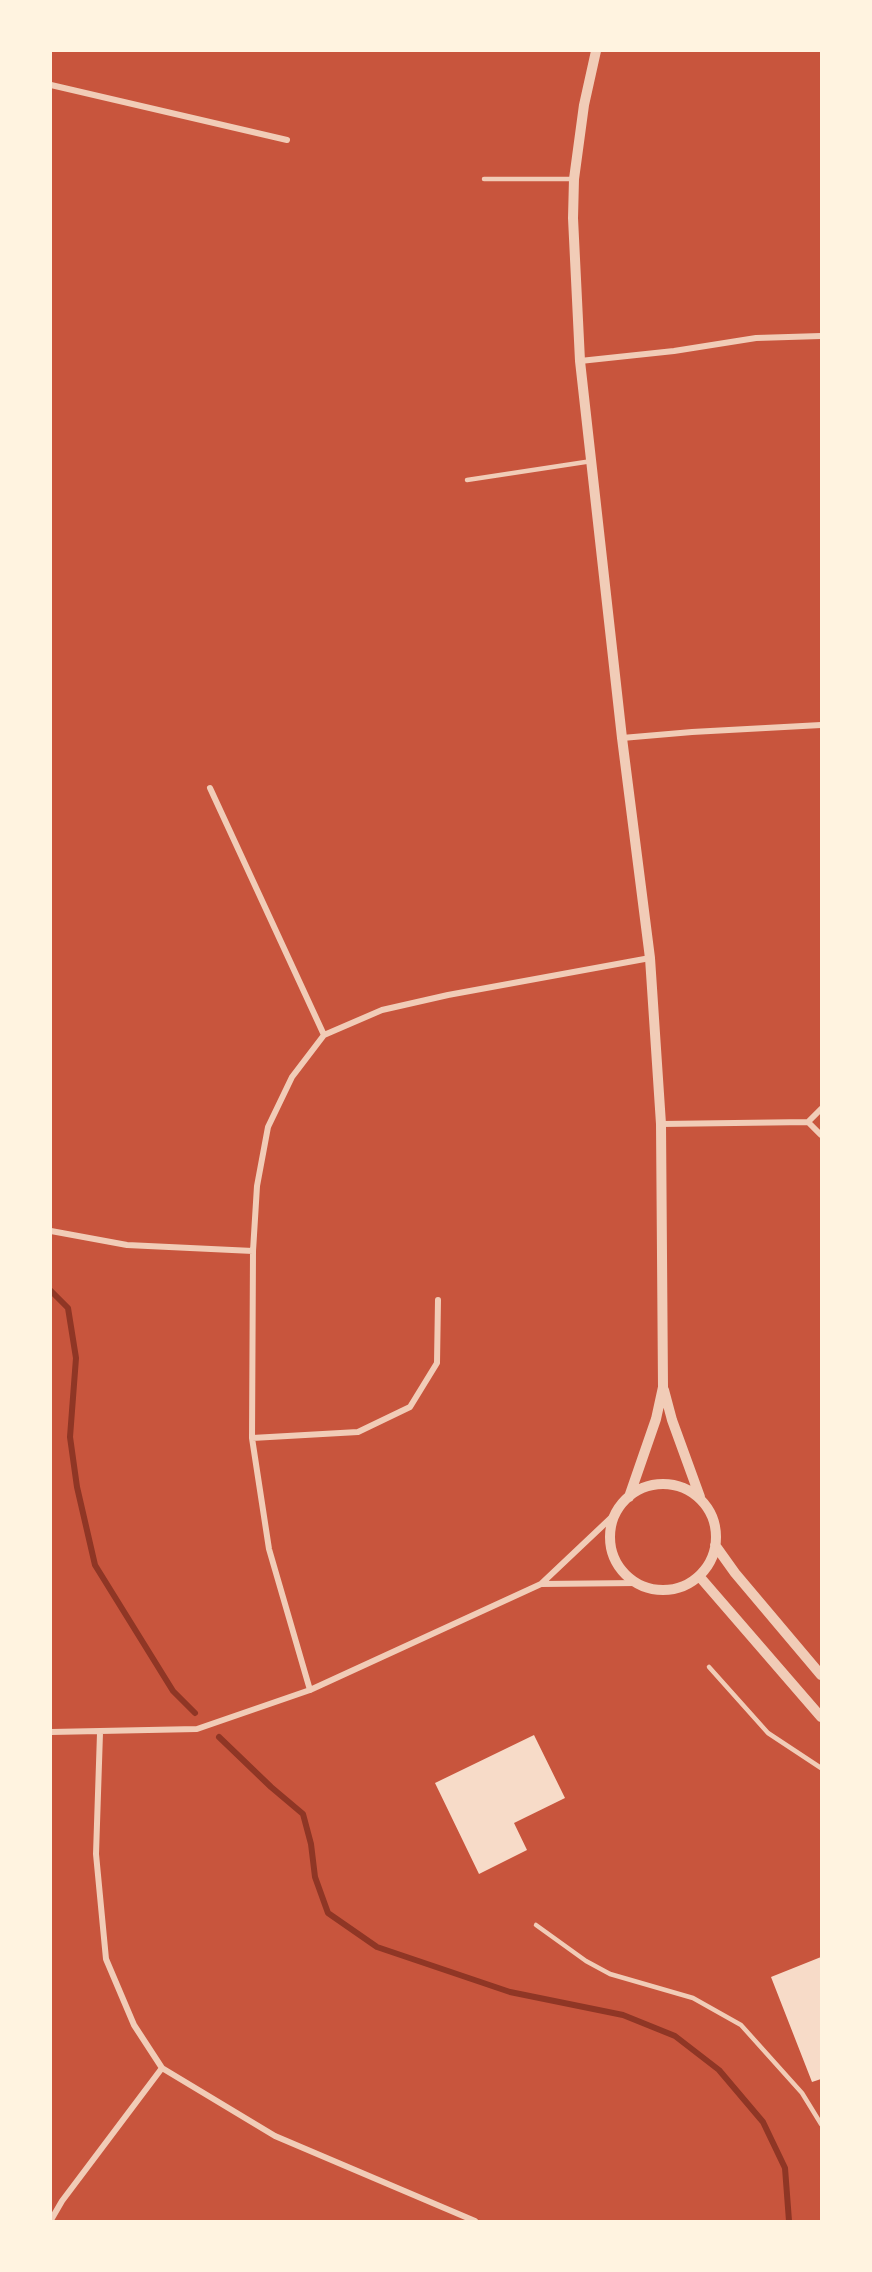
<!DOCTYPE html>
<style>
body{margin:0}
#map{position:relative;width:872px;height:2272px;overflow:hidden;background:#c8553d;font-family:"Archivo Narrow",sans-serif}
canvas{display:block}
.frame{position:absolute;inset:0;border:52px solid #fff3e0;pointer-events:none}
</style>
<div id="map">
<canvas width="872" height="2272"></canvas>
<div class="frame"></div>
</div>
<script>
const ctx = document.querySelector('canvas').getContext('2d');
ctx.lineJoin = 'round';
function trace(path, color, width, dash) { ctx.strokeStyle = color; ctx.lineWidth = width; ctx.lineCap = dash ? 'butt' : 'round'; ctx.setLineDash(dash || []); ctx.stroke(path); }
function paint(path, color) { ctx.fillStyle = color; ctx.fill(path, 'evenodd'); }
const stream = new Path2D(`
 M51 1291 68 1308 76 1358 70 1437 77 1487 95 1565 173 1691 195 1713
 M219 1737 271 1787 303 1814 311 1844 315 1877 328 1913 377 1947 510 1992 623 2015 675 2036 719 2070 763 2122 785 2168 789 2221`);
const building = new Path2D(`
 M534 1735 565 1798 514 1823 527 1850 479 1874 435 1783Z
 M821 1957V2079L812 2082 771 1977Z`);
const service = new Path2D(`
 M484 179H574
 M467 480 592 461
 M709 1667 768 1733 821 1768
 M536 1925 586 1961 610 1974 693 1998 741 2025 802 2093 821 2124`);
const minor = new Path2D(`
 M51 85 287 140
 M580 361 674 351 756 338 821 336
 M622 738 692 732 821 725
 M210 788 324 1035
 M808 1122 821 1109
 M661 1124 808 1122 821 1135
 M51 1231 127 1245 253 1251
 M252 1438 358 1432 410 1407 437 1363 438 1300
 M541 1584 637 1583
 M310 1690 269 1549 252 1438 253 1251 257 1186 268 1127 292 1077 324 1035 382 1010 448 995 650 958
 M51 1732 197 1729 310 1690 541 1584 614 1515
 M100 1733 96 1854 106 1959 134 2025 162 2068 275 2136 475 2221
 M51 2220 62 2201 162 2068`);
const tertiary = new Path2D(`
 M596 51 584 105 574 179 573 218 580 361 622 738 650 958 661 1124 663 1387 656 1419 629 1497
 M664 1390 672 1420 700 1497
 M610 1537a53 53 0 1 1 106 0a53 53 0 1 1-106 0Z
 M715 1545 735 1573 821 1675
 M699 1576 821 1717`);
trace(stream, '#8f3625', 6);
paint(building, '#f7dbc8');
trace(service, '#f1ccb7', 4.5);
trace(minor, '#f1ccb7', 6);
trace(tertiary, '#f1ccb7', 10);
</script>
